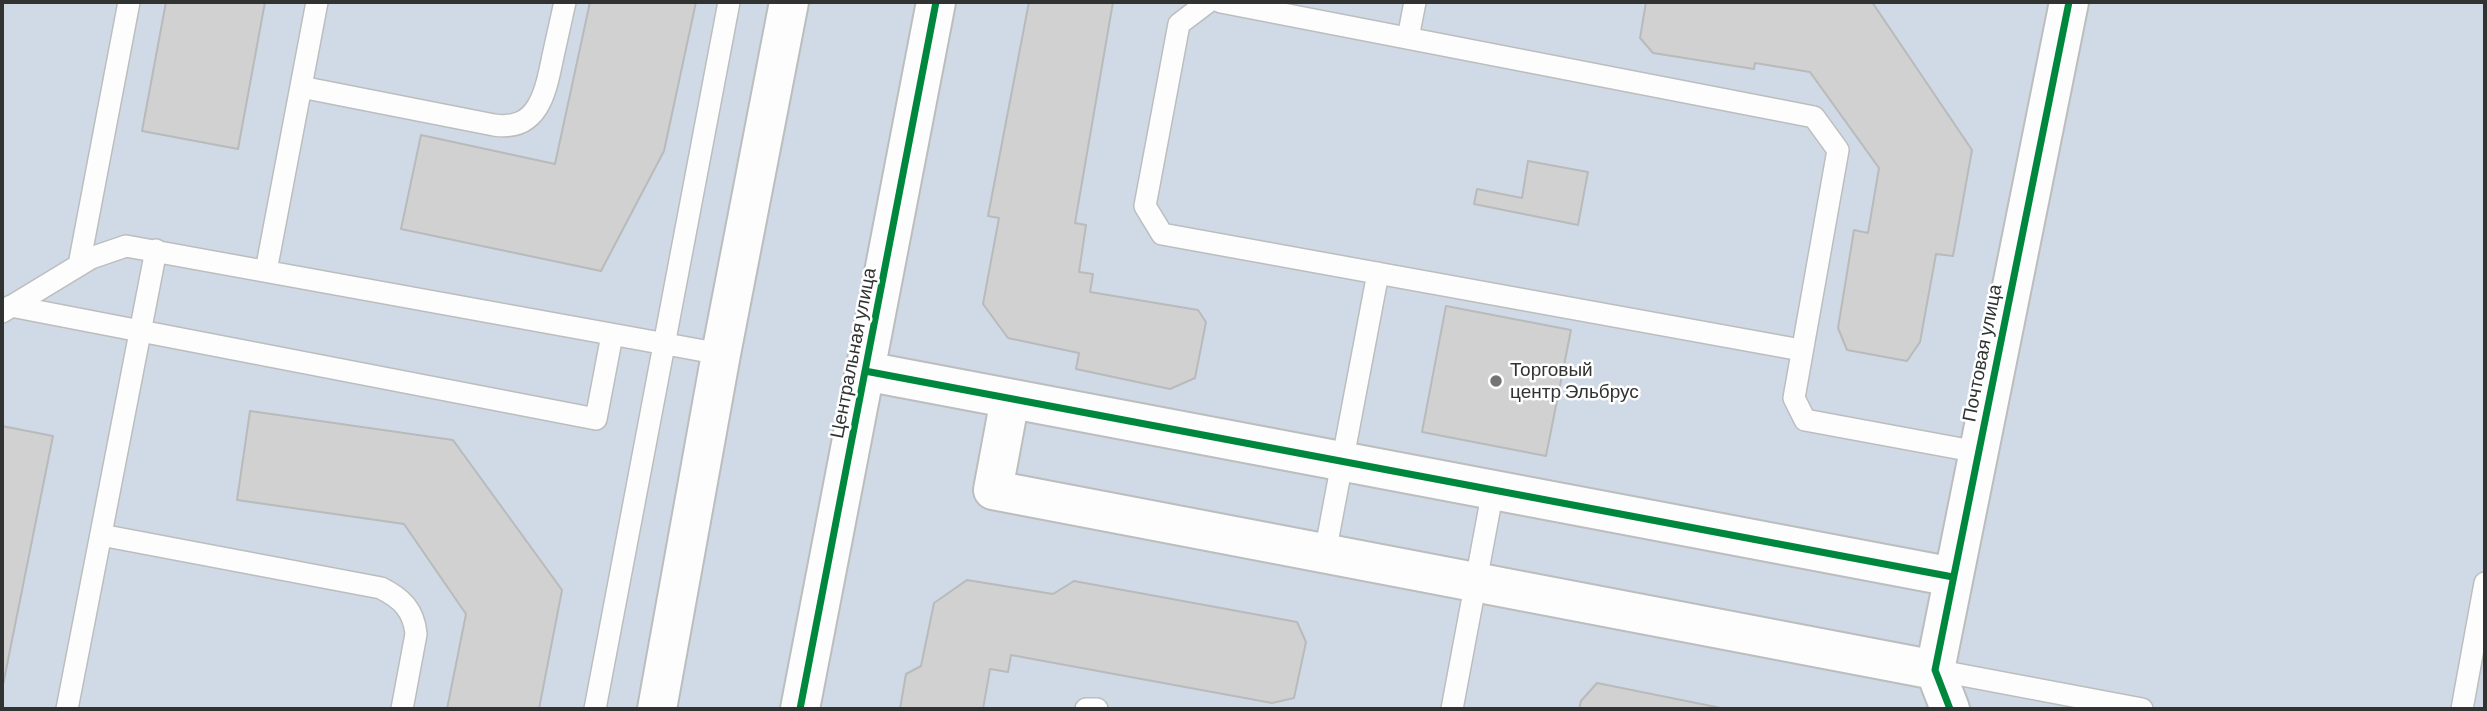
<!DOCTYPE html>
<meta charset="utf-8">
<style>
body{margin:0}
#map{position:relative;width:2487px;height:711px;overflow:hidden;background:#efeff0;font-family:Barlow,sans-serif}
canvas{display:block}
.frame{position:absolute;inset:0;border:4px solid #313232;pointer-events:none}
</style>
<div id="map">
<canvas width="2487" height="711"></canvas>
<div class="frame"></div>
</div>
<script>
const ctx = document.querySelector('canvas').getContext('2d');
ctx.lineJoin = 'round';
function paint(path, color) { ctx.fillStyle = color; ctx.fill(path, 'evenodd'); }
function trace(path, color, width, dash) { ctx.strokeStyle = color; ctx.lineWidth = width; ctx.lineCap = dash ? 'butt' : 'round'; ctx.setLineDash(dash || []); ctx.stroke(path); }
function label(font, color, halo, rows, align = 'center') {
  ctx.font = font + ' Barlow,sans-serif'; ctx.lineWidth = 5; ctx.setLineDash([]); ctx.textBaseline = 'middle'; ctx.strokeStyle = halo; ctx.fillStyle = color; for (const [text, x, y, turn = 0] of rows) {
    ctx.save(); ctx.translate(x, y); ctx.rotate((+turn || 0) * Math.PI / 180); ctx.textAlign = isNaN(turn) ? turn : align; if (halo) ctx.strokeText(text, 0, 0); ctx.fillText(text, 0, 0); ctx.restore();
  }
}
const green = new Path2D(`
 M2 2H2485V709H2Z`);
const building = new Path2D(`
 M166 2H265L238 149 142 131Z
 M590 2H696L664 151 601 271 401 229 421 135 555 164Z
 M1029 2H1113L1075 223 1086 225 1079 272 1093 274 1090 292 1198 310 1206 322 1195 378 1170 389 1076 369 1079 353 1008 338 983 304 999 218 988 216Z
 M1646 2H1872L1972 150 1953 256 1936 254 1920 342 1907 361 1847 350 1838 328 1854 230 1868 233 1879 168 1810 72 1755 63 1754 69 1653 53 1640 38Z
 M1528 161 1588 172 1578 225 1474 204 1477 189 1522 198Z
 M1446 306 1571 330 1546 456 1422 432Z
 M250 411 453 440 562 590 539 709H447L466 614 404 524 237 500Z
 M2 426 53 436 2 690Z
 M967 580 1053 594 1074 581 1297 622 1306 642 1294 698 1272 703 1011 655 1008 672 990 669 983 709H900L906 674 921 666 934 603Z
 M1597 683 1726 709H1579L1581 701Z`);
const service = new Path2D(`
 M1208 2 1179 24 1145 206 1162 234 1801 350
 M1221 2 1814 117 1838 150 1794 398 1805 420 1978 452
 M1408 38 1415 2
 M301 87 494 125C540 132 546 89 553 56 557 38 561 20 565 2
 M79 265 129 2
 M266 271 317 2
 M11 306 596 419 612 335
 M2 312 91 258 126 246 721 354
 M101 535 381 588C401 598 414 610 416 634L402 709
 M1325 553 1378 273
 M1935 670 2142 709
 M67 709 156 250
 M595 709 729 2
 M1086 709H1097
 M1452 709 1493 490
 M2462 709 2485 583`);
const minor = new Path2D(`
 M865 371 1953 577
 M1010 399 993 490 1935 670
 M657 709 721 354 789 2
 M800 709 936 2
 M1950 709 1935 670 2069 2`);
const cycleway = new Path2D(`
 M865 371 1953 577
 M800 709 936 2
 M1950 709 1935 670 2069 2`);
const markers = [
 [1496,381,7,"#747474"]
];
const streetNames = [
 ["Центральная улица",853,353,-79],
 ["Почтовая улица",1982,353,-79]
];
const poiNames = [
 ["Торговый",1510,370],
 ["центр Эльбрус",1510,392]
];
paint(green, '#d0dae7');
paint(building, '#d1d1d2');
trace(building, '#b9baba', 2);
trace(service, '#bcbdbd', 24);
trace(minor, '#bcbdbd', 42);
trace(service, '#fdfdfd', 21);
trace(minor, '#fdfdfd', 38);
trace(cycleway, '#00873e', 7);
for (const [x, y, r, color] of markers) { const dot = new Path2D(); dot.arc(x, y, r, 0, 2 * Math.PI); ctx.fillStyle = color; ctx.fill(dot); trace(dot, '#fff', 2.5); }
label('19px', '#313232', '#fff', streetNames);
label('19px', '#313232', '#fff', poiNames, 'left');
</script>
